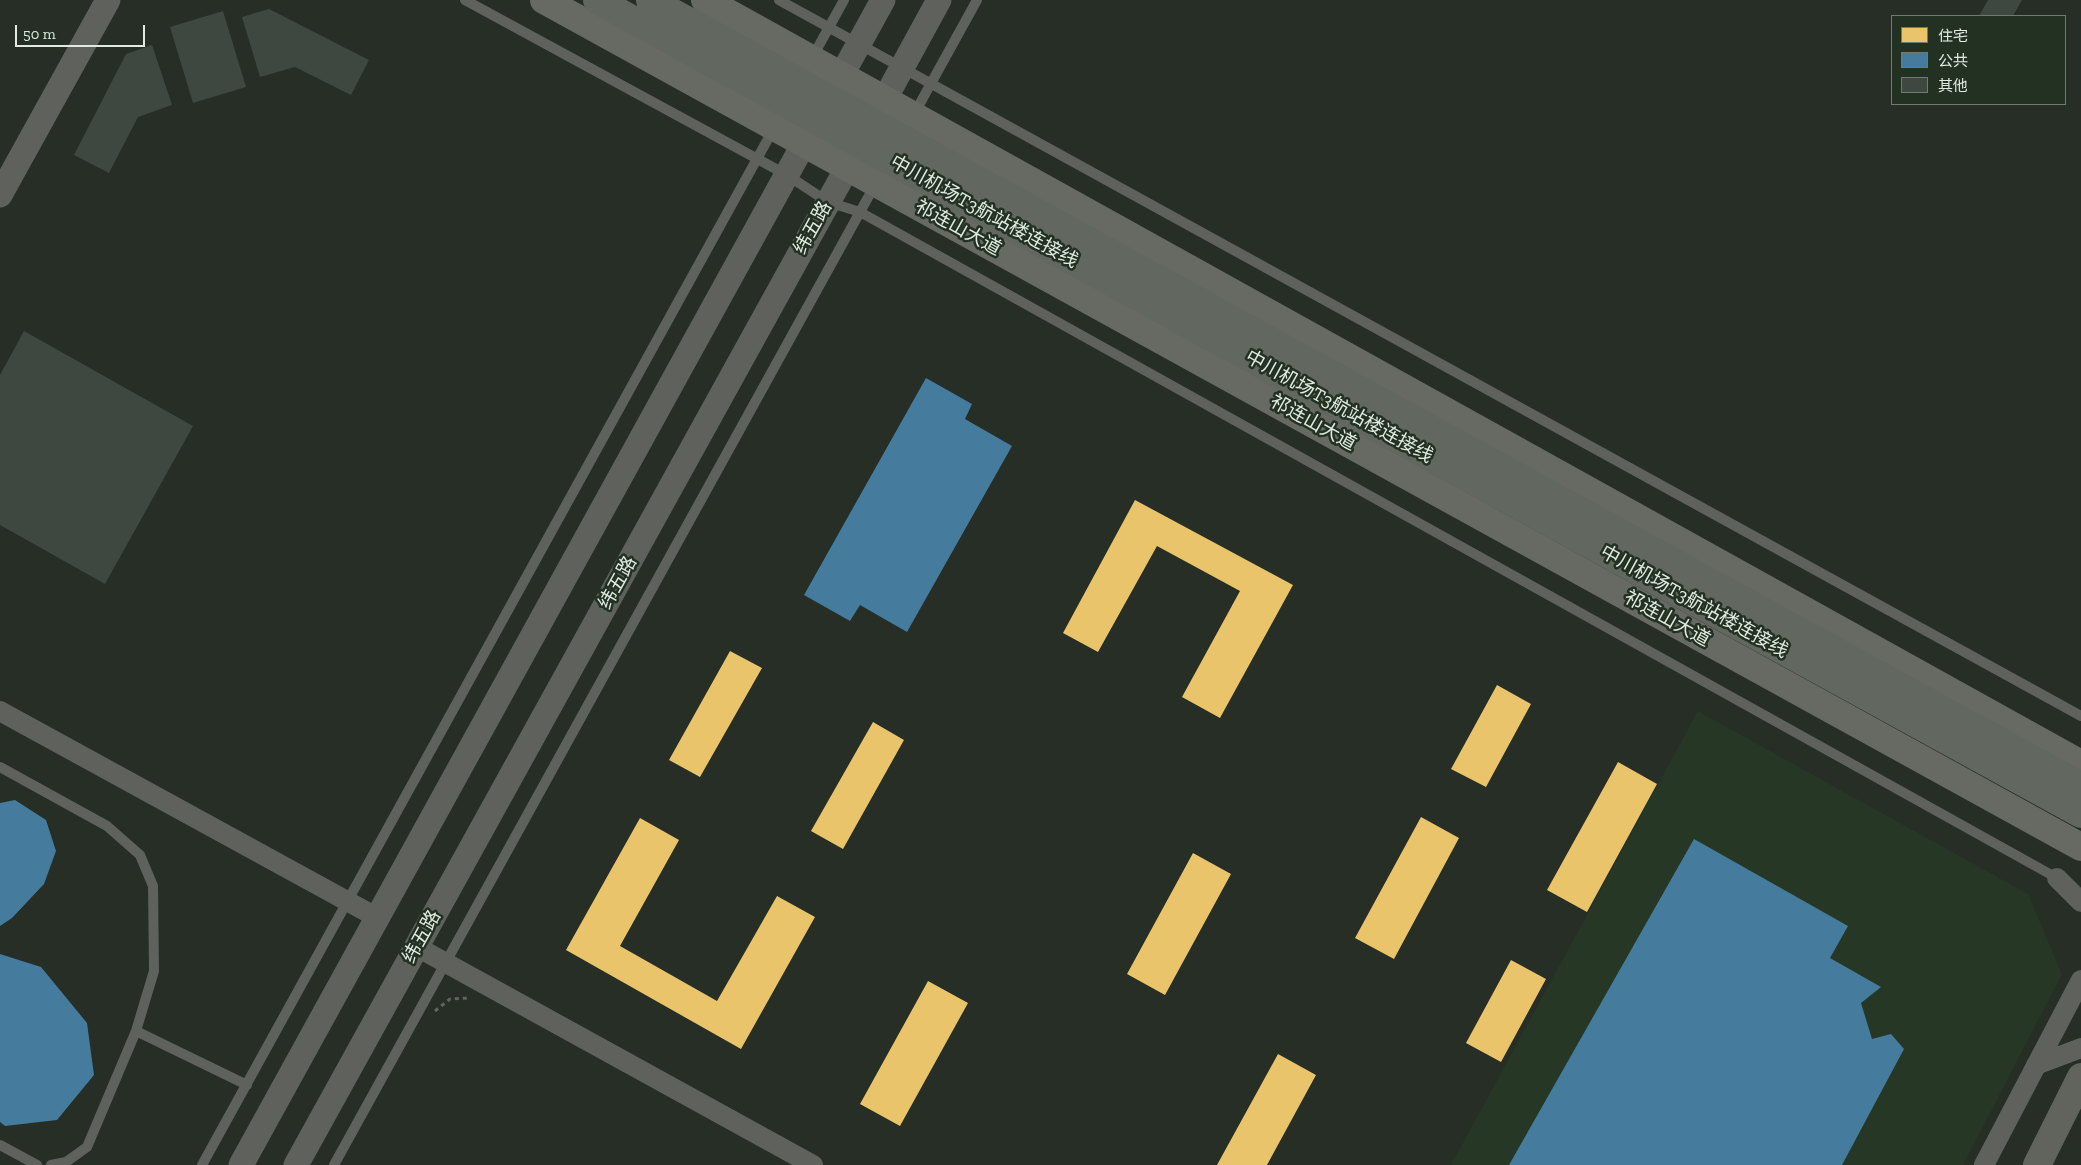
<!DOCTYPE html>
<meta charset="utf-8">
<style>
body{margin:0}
#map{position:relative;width:2081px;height:1165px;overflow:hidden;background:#262e26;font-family:"Zilla Slab","Noto Sans SC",serif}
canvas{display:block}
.legend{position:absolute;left:1891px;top:15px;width:175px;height:90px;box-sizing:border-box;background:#233123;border:1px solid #6f7b6f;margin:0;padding:6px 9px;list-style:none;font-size:15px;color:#e1eae0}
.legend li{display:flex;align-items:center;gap:10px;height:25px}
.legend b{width:25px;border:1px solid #6f7b6f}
.scale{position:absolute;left:15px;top:25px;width:130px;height:22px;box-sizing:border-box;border:2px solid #e1eae0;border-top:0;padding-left:6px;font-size:15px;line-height:18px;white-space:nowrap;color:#e1eae0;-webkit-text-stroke:4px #233123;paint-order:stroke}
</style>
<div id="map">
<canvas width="2081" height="1165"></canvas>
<ul class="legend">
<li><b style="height:14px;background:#e9c46a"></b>住宅</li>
<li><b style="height:14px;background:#457b9d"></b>公共</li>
<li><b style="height:14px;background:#3e4840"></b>其他</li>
</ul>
<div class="scale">50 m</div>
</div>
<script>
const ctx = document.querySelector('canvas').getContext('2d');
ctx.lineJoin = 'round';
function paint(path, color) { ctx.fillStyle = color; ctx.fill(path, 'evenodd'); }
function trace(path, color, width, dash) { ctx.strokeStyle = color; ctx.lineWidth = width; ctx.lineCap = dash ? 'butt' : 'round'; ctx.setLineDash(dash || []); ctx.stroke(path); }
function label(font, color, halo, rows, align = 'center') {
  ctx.font = font + ' "Zilla Slab","Noto Sans SC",serif'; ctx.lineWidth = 5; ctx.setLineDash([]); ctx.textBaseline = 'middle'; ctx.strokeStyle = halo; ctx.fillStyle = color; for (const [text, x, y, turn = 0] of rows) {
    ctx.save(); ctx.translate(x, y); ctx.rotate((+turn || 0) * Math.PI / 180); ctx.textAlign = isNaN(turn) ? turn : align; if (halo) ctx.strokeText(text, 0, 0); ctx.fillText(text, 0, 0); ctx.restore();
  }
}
const built = new Path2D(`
 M1698 711 2028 894 2062 974 1963 1165H1451Z`);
const homes = new Path2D(`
 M1135 500 1293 585 1220 718 1182 697 1240 591 1157 546 1098 652 1063 633Z
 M730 651 762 668 700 777 669 760Z
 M1497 685 1531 704 1486 787 1451 769Z
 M873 722 904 740 843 849 811 831Z
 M1618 762 1657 784 1587 912 1547 890Z
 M1421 817 1459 838 1394 959 1355 938Z
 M640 818 679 840 620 946 717 1001 777 896 815 917 741 1049 566 950Z
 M1193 853 1231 874 1165 995 1127 974Z
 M1511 960 1546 979 1501 1062 1466 1043Z
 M928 981 968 1003 900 1126 860 1104Z
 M1278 1054 1316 1075 1267 1165H1217Z`);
const public = new Path2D(`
 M926 378 972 404 965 419 1012 446 907 632 860 605 850 621 804 595Z
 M15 800 46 820 56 851 44 884 12 918 0 926V803Z
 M1694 839 1848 926 1830 958 1881 987 1861 1003 1872 1039 1891 1034 1904 1049 1842 1165H1509Z
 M0 954 41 967 87 1023 94 1075 57 1120 5 1126 0 1122Z`);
const building = new Path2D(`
 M1988 0H2022L2013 16H1979Z
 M269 9 369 60 351 95 295 67 260 77 242 17Z
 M223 11 246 87 193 103 170 27Z
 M152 45 172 105 138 117 109 173 74 155 126 54Z
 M24 331 193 426 105 584 0 525V375Z`);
const path = new Path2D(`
 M435 1011 450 999 470 998`);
const service = new Path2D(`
 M465 0 787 175 828 202 860 212 2057 878
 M779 0 2081 716
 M812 58 844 0
 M913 116 977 0
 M0 767 107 826 140 855 153 886 154 971 136 1031 87 1147 66 1162 51 1165
 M136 1031 247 1085
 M0 1145 37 1165
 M202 1165 774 128
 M334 1165 876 183`);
const minor = new Path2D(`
 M0 711 378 918
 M2057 878 2081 902
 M417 947 813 1165
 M2036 1065 2081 1048
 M1984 1165 2081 980`);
const tertiary = new Path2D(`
 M875 117 939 0
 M0 195 108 0
 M241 1165 883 0
 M296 1165 857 150`);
const secondary = new Path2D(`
 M2037 1165 2081 1077`);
const primary = new Path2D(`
 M544 0 2081 847
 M705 0 2081 764`);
const motorwayBridge = new Path2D(`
 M597 0 2081 814
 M650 0 2081 786`);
const streetNames = [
 ["中川机场T3航站楼连接线",984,212,29],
 ["纬五路",813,228,-61],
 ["祁连山大道",958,228,29],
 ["中川机场T3航站楼连接线",1339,407,29],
 ["祁连山大道",1313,423,29],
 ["纬五路",618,583,-61],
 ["中川机场T3航站楼连接线",1694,602,29],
 ["祁连山大道",1667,619,29],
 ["纬五路",422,937,-61]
];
paint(built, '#263825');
paint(homes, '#e9c46a');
paint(public, '#457b9d');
paint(building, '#3e4840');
trace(path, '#61645f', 3, [4, 4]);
trace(service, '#5e615c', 10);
trace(minor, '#5e615c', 20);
trace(tertiary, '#5e615c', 25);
trace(secondary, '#60645d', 28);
trace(primary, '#676a63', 28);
trace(motorwayBridge, '#626760', 28);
label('19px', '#e1eae0', '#233123', streetNames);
</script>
